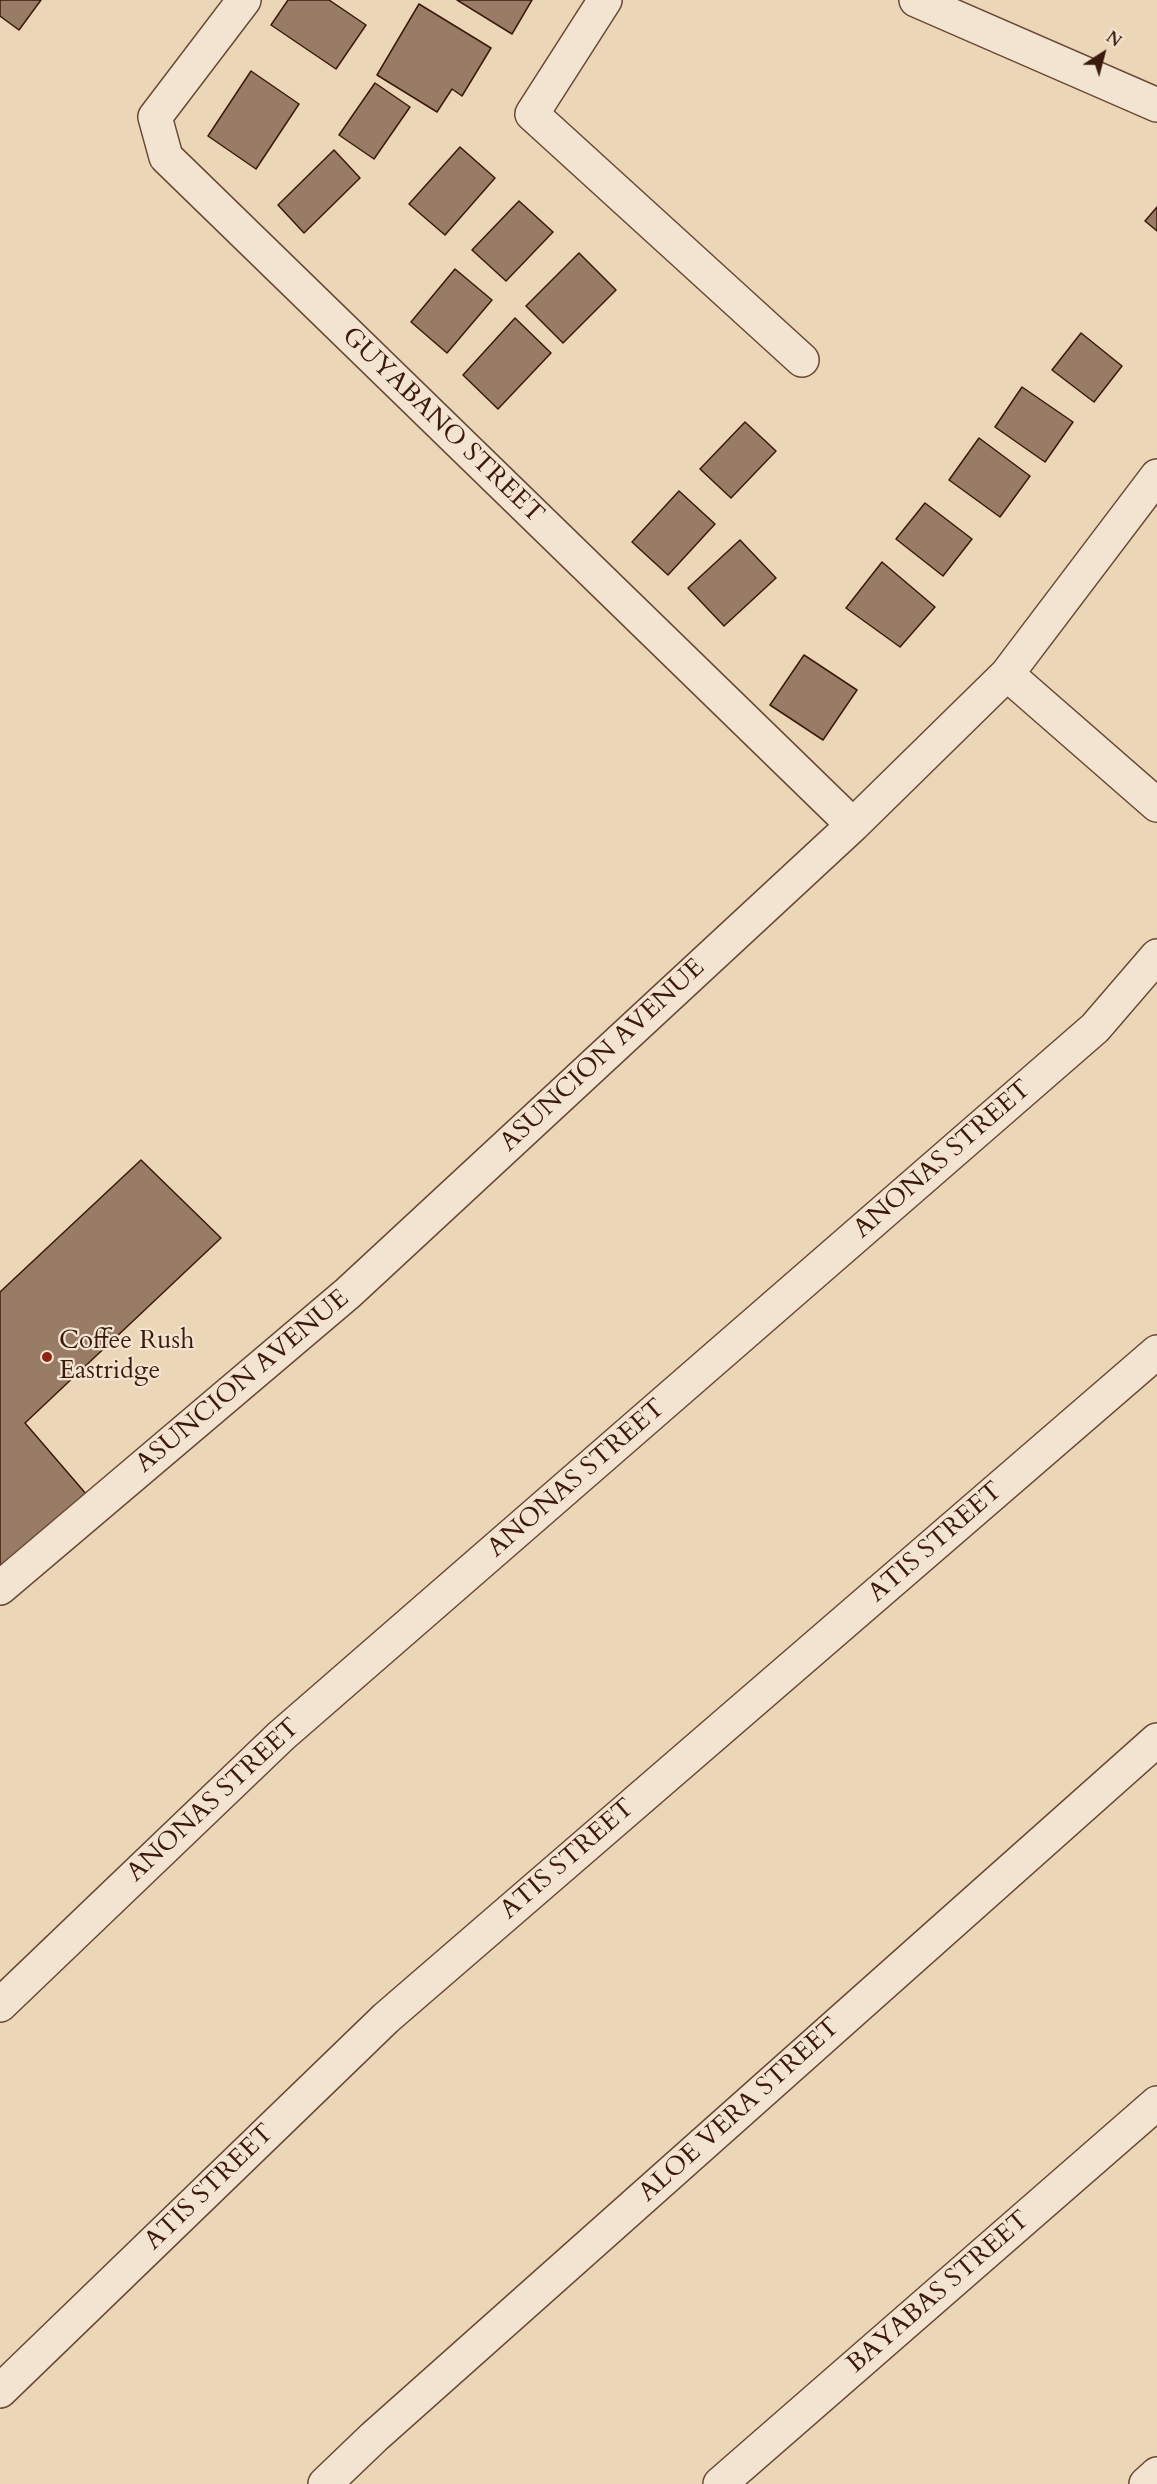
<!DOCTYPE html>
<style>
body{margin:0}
#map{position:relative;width:1157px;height:2484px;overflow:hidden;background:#ecd6b8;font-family:Cardo,serif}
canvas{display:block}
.north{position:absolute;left:1073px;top:24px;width:60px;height:60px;-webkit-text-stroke:4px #f3e4d1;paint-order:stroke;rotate:36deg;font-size:16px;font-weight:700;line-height:24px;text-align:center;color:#3c1a0b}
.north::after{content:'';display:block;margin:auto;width:21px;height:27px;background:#3c1a0b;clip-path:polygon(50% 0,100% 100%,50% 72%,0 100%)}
</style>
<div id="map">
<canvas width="1157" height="2484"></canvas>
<div class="north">N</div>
</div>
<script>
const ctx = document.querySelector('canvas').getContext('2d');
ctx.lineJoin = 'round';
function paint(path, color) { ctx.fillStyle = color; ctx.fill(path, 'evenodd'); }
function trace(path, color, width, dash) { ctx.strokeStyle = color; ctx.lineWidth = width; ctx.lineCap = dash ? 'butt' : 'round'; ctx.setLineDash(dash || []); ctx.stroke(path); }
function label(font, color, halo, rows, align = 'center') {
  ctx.font = font + ' Cardo,serif'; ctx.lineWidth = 4.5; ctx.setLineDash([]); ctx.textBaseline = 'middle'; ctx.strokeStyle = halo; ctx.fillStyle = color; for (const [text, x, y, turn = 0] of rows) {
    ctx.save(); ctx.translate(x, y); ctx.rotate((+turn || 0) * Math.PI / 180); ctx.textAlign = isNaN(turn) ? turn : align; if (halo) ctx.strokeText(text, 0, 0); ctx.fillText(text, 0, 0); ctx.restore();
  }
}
const building = new Path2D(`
 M0 0H41L19 30 0 16Z
 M288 0H329L366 25 336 69 271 25Z
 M457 0H532L512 34Z
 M419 4 491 48 462 96 452 89 437 112 377 75Z
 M251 71 299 104 256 169 208 136Z
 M375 83 410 107 374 159 339 135Z
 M460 147 495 178 445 235 409 204Z
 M334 150 360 178 304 233 278 205Z
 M519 201 553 232 506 281 472 250Z
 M1157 207V231L1145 221Z
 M579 253 616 290 563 343 526 306Z
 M455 269 492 300 447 353 411 322Z
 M515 318 551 353 498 409 463 375Z
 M1081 333 1122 366 1094 402 1052 370Z
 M1022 387 1073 422 1045 462 995 427Z
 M745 422 776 451 731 498 700 469Z
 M979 438 1030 476 1000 517 949 480Z
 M679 491 715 524 668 575 632 542Z
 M925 503 972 539 943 576 896 539Z
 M740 540 776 578 724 626 688 588Z
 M882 562 935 607 900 647 846 608Z
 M804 655 857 690 823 740 770 705Z
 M141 1160 221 1238 25 1423 87 1495 0 1571V1292Z`);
const minor = new Path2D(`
 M244 0 155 117 166 157 853 825
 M605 0 532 114 802 360
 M916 0 1157 105
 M1007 674 1157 805
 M0 1588 348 1293 853 825 1007 674 1157 476
 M0 2005 281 1736 1095 1028 1157 956
 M0 2391 386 2018 1157 1352
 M325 2484 374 2437 1157 1740
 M720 2484 1157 2103
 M1146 2484 1157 2474`);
const markers = [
 [47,1357,6,"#8f2418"]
];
const streetNames = [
 ["GUYABANO STREET",442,426,44],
 ["ASUNCION AVENUE",603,1056,-43],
 ["ANONAS STREET",943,1160,-41],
 ["ASUNCION AVENUE",243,1382,-40],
 ["ANONAS STREET",577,1479,-41],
 ["ATIS STREET",936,1543,-41],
 ["ANONAS STREET",214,1801,-43],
 ["ATIS STREET",568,1860,-41],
 ["ALOE VERA STREET",740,2111,-42],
 ["ATIS STREET",210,2188,-44],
 ["BAYABAS STREET",939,2293,-41]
];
const poiNames = [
 ["Coffee Rush",59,1342],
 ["Eastridge",59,1372]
];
paint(building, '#987c65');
trace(building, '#3c1a0b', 1.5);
trace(minor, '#684936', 36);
trace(minor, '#f3e4d1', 33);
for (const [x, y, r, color] of markers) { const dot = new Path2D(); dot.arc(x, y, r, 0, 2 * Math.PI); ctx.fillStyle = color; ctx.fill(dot); trace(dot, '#f3e4d1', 2); }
label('26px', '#3c1a0b', '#f3e4d1', streetNames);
label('26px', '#3c1a0b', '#f3e4d1', poiNames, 'left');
</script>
